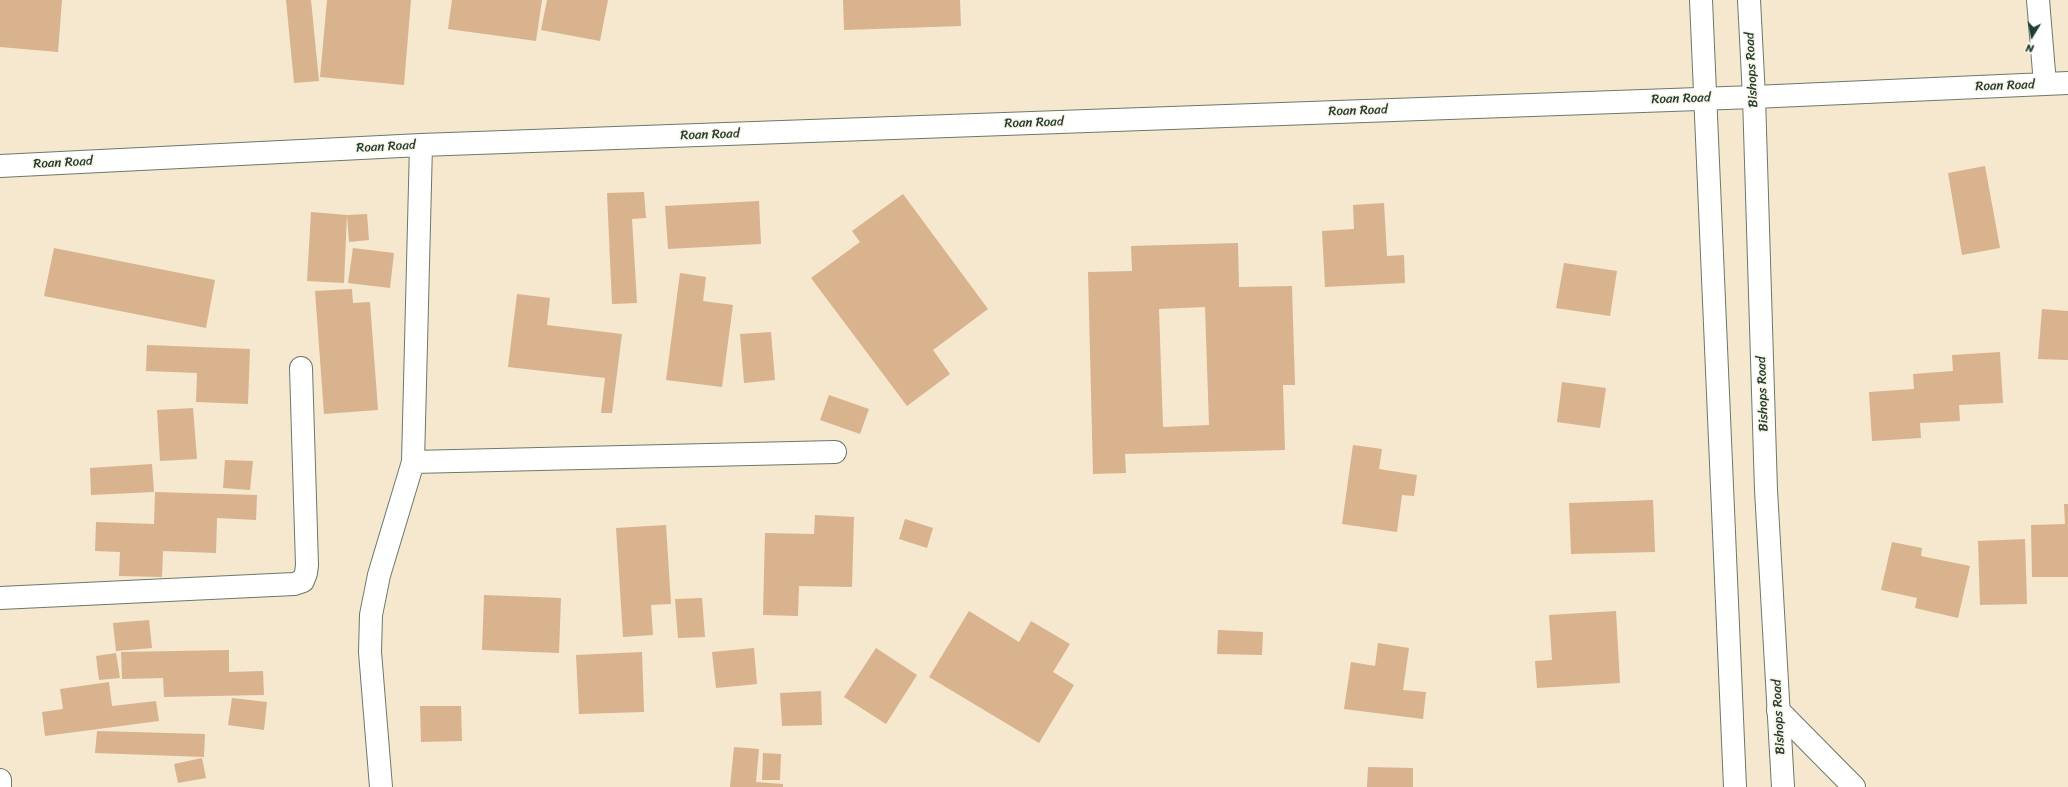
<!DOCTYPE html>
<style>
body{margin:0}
#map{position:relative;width:2068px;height:787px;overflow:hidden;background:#f5e8ce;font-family:Sriracha,sans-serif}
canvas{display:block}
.north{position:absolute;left:2012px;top:16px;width:40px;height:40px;-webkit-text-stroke:3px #fcf5e5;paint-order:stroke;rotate:190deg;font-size:11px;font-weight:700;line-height:16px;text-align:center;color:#1f3d34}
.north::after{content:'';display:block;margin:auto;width:14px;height:18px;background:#1f3d34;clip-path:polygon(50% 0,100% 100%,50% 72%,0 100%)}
</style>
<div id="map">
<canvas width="2068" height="787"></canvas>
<div class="north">N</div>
</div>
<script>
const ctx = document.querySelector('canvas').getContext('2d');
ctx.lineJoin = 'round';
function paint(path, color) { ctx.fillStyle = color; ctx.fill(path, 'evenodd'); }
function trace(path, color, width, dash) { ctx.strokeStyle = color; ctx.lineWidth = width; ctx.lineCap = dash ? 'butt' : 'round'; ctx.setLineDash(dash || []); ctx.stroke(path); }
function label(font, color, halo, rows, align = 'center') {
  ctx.font = font + ' Sriracha,sans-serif'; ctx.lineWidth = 3; ctx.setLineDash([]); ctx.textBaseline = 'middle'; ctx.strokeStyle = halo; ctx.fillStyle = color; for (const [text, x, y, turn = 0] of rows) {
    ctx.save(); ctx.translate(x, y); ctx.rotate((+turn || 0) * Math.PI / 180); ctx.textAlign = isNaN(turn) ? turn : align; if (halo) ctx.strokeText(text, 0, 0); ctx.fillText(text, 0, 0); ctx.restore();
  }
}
const building = new Path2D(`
 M0 0H62L58 52 0 47Z
 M286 0H311L319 81 294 83Z
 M327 0H411L404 85 320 77Z
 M452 0H542L536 41 448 29Z
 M547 0H608L600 41 541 30Z
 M843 0H960L961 26 844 30Z
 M1985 166 2000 248 1962 255 1948 173Z
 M644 192 646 218 632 219 637 303 612 304 607 193Z
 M903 194 988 309 933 350 950 374 907 406 811 278 860 242 852 231Z
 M759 201 761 244 668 249 665 206Z
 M1384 203 1387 256 1404 255 1405 283 1325 287 1322 231 1354 229 1353 205Z
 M311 212 347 215 367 214 369 240 349 242 347 215 344 283 307 281Z
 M1238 243 1239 287 1292 286 1295 385H1283L1285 450 1125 454 1126 473 1093 474 1088 272 1132 271 1131 246ZM1205 307 1209 425 1163 427 1159 309Z
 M54 248 215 280 206 328 44 296Z
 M353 248 394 253 390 288 348 283Z
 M1564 263 1617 271 1610 316 1556 308Z
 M680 273 706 277 703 301 733 305 722 387 666 380Z
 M352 289 353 303 370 302 378 410 324 414 315 291Z
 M517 294 550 298 547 325 622 334 612 413H601L605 378 508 367Z
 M2042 309 2068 311V360L2038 359Z
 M771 332 775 380 744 383 740 334Z
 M147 345 250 349 248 404 196 402 197 373 146 371Z
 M2000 352 2003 403 1959 405 1960 421 1920 423 1921 438 1872 441 1869 392 1914 389 1913 374 1953 371 1952 355Z
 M1562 382 1606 388 1600 428 1557 422Z
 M829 395 869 409 860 434 820 420Z
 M193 408 197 459 160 461 157 410Z
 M1353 445 1382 449 1379 469 1417 475 1414 496 1402 495 1397 532 1342 524Z
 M225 460 253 461 250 490 223 488Z
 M152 464 154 492 91 495 90 468Z
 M155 492 257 495 256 520 217 518 216 553 163 551 162 577 119 576 120 552 95 551 96 522 154 524Z
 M1653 500 1655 552 1571 554 1569 503Z
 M2064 504H2068V577H2032L2031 525 2065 524Z
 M815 515 854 517 852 587 799 586 798 616 763 615 765 533 814 534Z
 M905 519 933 528 927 548 899 539Z
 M666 525 671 604 651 605 653 635 623 637 616 528Z
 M2025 539 2027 604 1980 605 1978 541Z
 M1892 542 1922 548 1921 556 1970 566 1958 618 1915 608 1917 598 1881 590Z
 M484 595 561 598 559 653 482 650Z
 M702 598 705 637 678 638 675 599Z
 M969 611 1019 642 1031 621 1070 644 1053 672 1074 685 1039 743 929 677Z
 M1616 611 1620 683 1537 688 1535 661 1552 660 1549 615Z
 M149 620 152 648 116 651 113 623Z
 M1218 630 1263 632 1262 655 1217 654Z
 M1378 643 1409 648 1403 690 1426 692 1423 719 1344 709 1351 662 1375 666Z
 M754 648 757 684 716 688 712 652Z
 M876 648 917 675 886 724 844 697Z
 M229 650V672L263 671 264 695 164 697 163 678 122 679 121 652Z
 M642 652 644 712 579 714 576 655Z
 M116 653 120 678 99 680 96 656Z
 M109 682 112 706 156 701 159 721 45 736 42 712 63 709 60 689Z
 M821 691 822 725 782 726 780 693Z
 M232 698 267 702 264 730 228 725Z
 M420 706H461L462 741 421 742Z
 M97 731 205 734 204 757 95 753Z
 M734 747 759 749 756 782 783 784V787H730Z
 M763 753 781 754 780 780H762Z
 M202 758 206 778 178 783 174 764Z
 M1368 767 1413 768V787H1367Z`);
const minor = new Path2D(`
 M2038 0 2045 84
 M0 166 421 145 1754 97 2068 83
 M413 462 835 452
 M0 598 294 584 303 581 306 573 307 565 301 368
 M1778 710 1854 787
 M0 780V787
 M381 787 370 652 371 615 379 575 413 462 421 145`);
const major = new Path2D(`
 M1701 0 1735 787
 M1749 0 1754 97 1766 490 1783 787`);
const streetNames = [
 ["Bishops Road",1752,70,-93],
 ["Roan Road",2005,86,-2],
 ["Roan Road",1681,99,-2],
 ["Roan Road",1358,111,-2],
 ["Roan Road",1034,123,-2],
 ["Roan Road",710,135,-2],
 ["Roan Road",386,147,-3],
 ["Roan Road",63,163,-3],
 ["Bishops Road",1763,394,-92],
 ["Bishops Road",1779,717,-93]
];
paint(building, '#d9b28e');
trace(minor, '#6a796a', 24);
trace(major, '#6a796a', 24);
trace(minor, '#fff', 22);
trace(major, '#fff', 22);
label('13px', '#1f3d34', '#fcf5e5', streetNames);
</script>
